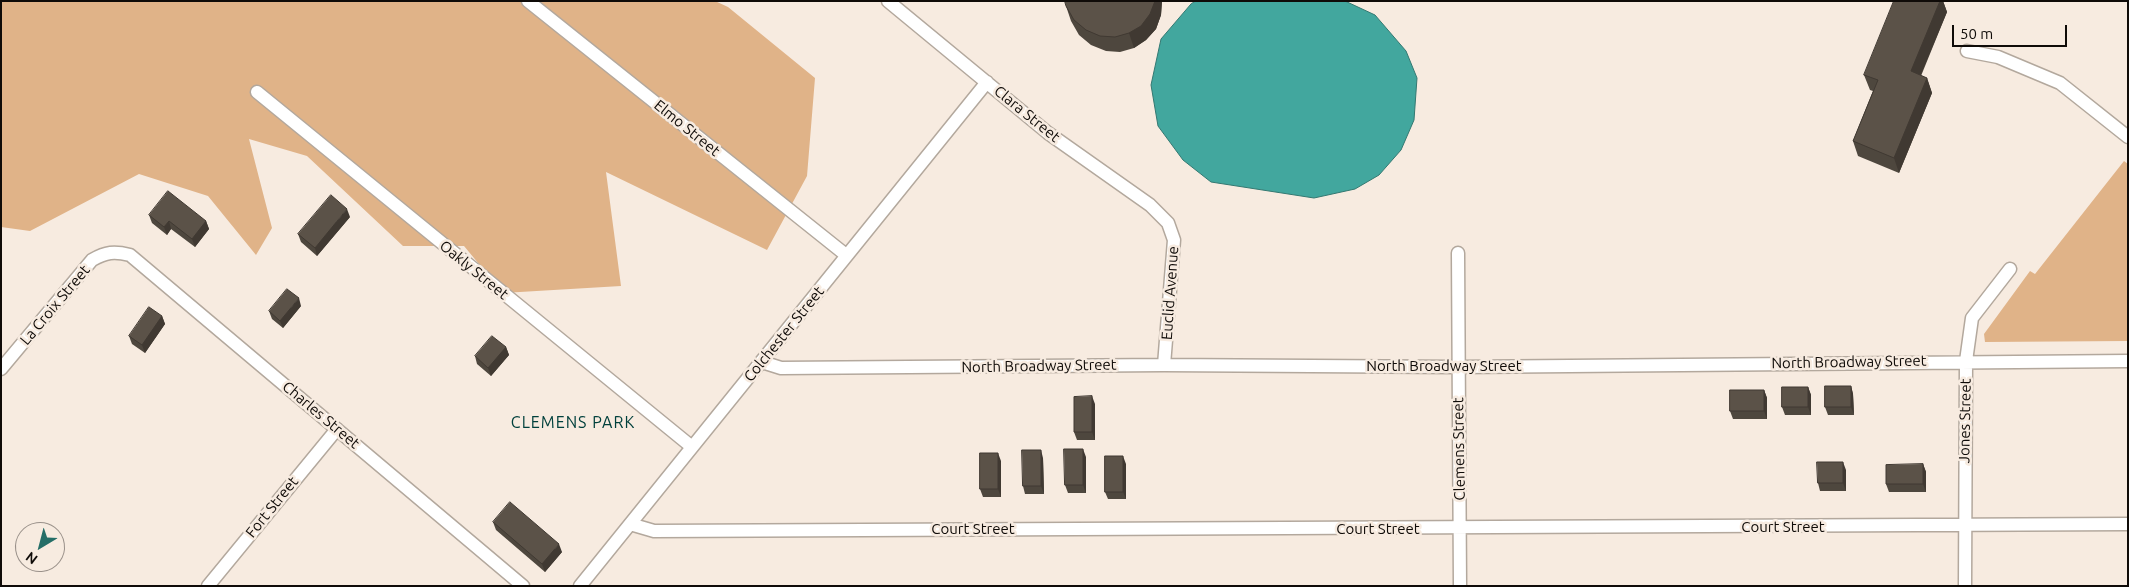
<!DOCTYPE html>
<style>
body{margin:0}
#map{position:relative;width:2129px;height:587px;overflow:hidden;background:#f7ebe0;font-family:Ubuntu,sans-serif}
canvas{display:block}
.frame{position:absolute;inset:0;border:2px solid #0f0b08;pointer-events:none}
.north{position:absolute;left:15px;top:522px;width:50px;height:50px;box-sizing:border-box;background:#f7ebe0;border:1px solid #9a918a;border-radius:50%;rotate:217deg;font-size:14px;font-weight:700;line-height:20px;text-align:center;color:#0f0b08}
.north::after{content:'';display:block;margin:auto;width:18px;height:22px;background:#256e67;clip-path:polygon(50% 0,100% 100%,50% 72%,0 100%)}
.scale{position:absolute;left:1952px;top:25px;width:115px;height:22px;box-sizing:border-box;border:2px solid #0f0b08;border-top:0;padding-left:6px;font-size:15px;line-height:18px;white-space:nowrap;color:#0f0b08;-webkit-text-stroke:4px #f7ebe0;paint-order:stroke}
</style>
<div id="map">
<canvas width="2129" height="587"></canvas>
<div class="frame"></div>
<div class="north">N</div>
<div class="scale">50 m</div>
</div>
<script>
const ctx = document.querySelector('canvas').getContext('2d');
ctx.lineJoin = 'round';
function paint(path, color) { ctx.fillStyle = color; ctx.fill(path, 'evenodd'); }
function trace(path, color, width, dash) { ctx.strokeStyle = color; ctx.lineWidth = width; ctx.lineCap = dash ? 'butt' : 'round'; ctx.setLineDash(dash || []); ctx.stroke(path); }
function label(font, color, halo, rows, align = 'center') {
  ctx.font = font + ' Ubuntu,sans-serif'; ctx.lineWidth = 5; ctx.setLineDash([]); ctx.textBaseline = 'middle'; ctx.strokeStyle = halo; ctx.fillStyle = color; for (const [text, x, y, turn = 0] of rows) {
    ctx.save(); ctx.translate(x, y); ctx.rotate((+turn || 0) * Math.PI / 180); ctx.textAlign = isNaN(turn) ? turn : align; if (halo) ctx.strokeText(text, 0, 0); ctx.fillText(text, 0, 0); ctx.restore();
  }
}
const green = new Path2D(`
 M1 1H715L728 7 815 78 807 176 767 250 606 172 621 286 503 293 464 246H403L307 156 249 139 272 228 256 255 208 196 139 174 30 231 1 227Z
 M2124 161 2128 164V341L1985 342 1984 334 2030 271 2035 274Z`);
const water = new Path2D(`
 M1196 1H1345L1375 15 1406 51 1417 78 1414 120 1401 150 1379 175 1355 189 1314 198 1211 182 1183 160 1158 126 1151 85 1161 39 1191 4Z`);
const street = new Path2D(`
 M528 1 846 255
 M888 1 1048 133 1150 205 1168 223 1174 240 1164 365
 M1967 51 1998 57 2060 83 2128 137
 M257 92 692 447
 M1458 253 1460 586
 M762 362 781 368 1164 365 1458 367 2128 361
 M1 369 92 260C106 252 114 251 130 255L523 586
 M630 524 654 531 2128 524
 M208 586 337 429
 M580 586 987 82
 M1965 586 1966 361 1972 318 2010 269`);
const wall = new Path2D(`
 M1065 1H1162L1161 15 1156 29 1146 40 1134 48 1120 52 1106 51 1091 45 1079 35 1071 21 1066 6Z
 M1894 1H1943L1947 12 1921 76 1927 78 1932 93 1899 173 1858 156 1853 141 1873 91 1870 90 1864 75Z
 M149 215 206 221 209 229 195 247 171 229 167 235 152 223Z
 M350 217 317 256 301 242 298 234Z
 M301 306 283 328 272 319 269 311Z
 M162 316 165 324 145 353 132 344 129 336Z
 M506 347 509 355 491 376 477 364 475 356Z
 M1851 386 1853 394 1854 415H1828L1825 407Z
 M1808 387 1811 395V415H1785L1782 407Z
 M1764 390 1767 398V419H1733L1730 411Z
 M1095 404V440H1077L1074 432Z
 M1086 457V493H1068L1065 485Z
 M1043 458 1044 494H1025L1023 486Z
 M1001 461V497H983L980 489Z
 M1126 464V499H1108L1105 492Z
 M1923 464 1926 472V492H1889L1886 484Z
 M1846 470V491H1820L1818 483Z
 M493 522 562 552 545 572 496 530Z`);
const shadedWall = new Path2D(`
 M1155 1H1162L1161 15 1156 29 1146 40 1134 48 1129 33Z
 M1940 1H1943L1947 12 1916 86 1911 71Z
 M1927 78 1932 93 1899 173 1894 158Z
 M347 209 350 217 317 256 315 248Z
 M169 221 171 229 167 235 164 227Z
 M206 221 209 229 195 247 192 239Z
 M299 298 301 306 283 328 280 321Z
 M162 316 165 324 145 353 142 345Z
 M506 347 509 355 491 376 488 368Z
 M1851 386 1853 394 1854 415 1851 407Z
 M1808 387 1811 395V415L1808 407Z
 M1764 390 1767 398V419L1764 411Z
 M1092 396 1095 404V440L1092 432Z
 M1083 449 1086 457V493L1083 485Z
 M1041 450 1043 458 1044 494 1041 486Z
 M998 453 1001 461V497L998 489Z
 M1123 456 1126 464V499L1123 492Z
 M1843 462 1846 470V491L1843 483Z
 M1923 464 1926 472V492L1923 484Z
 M559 544 562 552 545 572 542 564Z`);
const building = new Path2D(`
 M1065 1H1155L1150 14 1141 26 1129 33 1115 37 1100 36 1086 30 1074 20 1066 6Z
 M1894 1H1940L1911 71 1927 78 1894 158 1853 141 1878 80 1864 75Z
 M168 191 206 221 192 239 169 221 164 227 149 215Z
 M331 195 347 209 315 248 298 234Z
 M287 289 299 298 280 321 269 311Z
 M149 307 162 316 142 345 129 336Z
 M492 336 506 347 488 368 475 356Z
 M1825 386H1851V407H1825Z
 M1782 387H1808V407H1782Z
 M1730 390H1764V411H1730Z
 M1092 396V432H1074V397Z
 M1064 449H1083V485H1065Z
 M1022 450H1041V486H1023Z
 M980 453H998V489H980Z
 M1105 456H1123V492H1105Z
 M1817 462H1843V483H1818Z
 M1923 464V484H1886V465Z
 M510 502 559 544 542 564 493 522Z`);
const streetNames = [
 ["Clara Street",1027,114,39],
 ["Elmo Street",687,128,39],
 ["Oakly Street",474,270,39],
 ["Euclid Avenue",1170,293,-86],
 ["La Croix Street",55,305,-50],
 ["Colchester Street",784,334,-51],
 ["North Broadway Street",1849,362,-1],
 ["North Broadway Street",1039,366,-1],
 ["North Broadway Street",1444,366],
 ["Charles Street",321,415,40],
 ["Jones Street",1965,421,-89],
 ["Clemens Street",1459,449,-91],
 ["Fort Street",272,507,-51],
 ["Court Street",1783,527],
 ["Court Street",973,529],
 ["Court Street",1378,529]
];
const neighbourhoodNames = [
 ["CLEMENS PARK",573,423]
];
paint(green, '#e0b388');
paint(water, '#42a79e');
trace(water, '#337871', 1);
trace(street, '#b3a89d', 15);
trace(street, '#fff', 12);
paint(wall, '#4e473e');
paint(shadedWall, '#403932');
paint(building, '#5b5248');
trace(building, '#403932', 1);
label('15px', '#0f0b08', '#f7ebe0', streetNames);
ctx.letterSpacing = '1px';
label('16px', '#00403c', '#f7ebe0', neighbourhoodNames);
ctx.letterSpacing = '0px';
</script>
